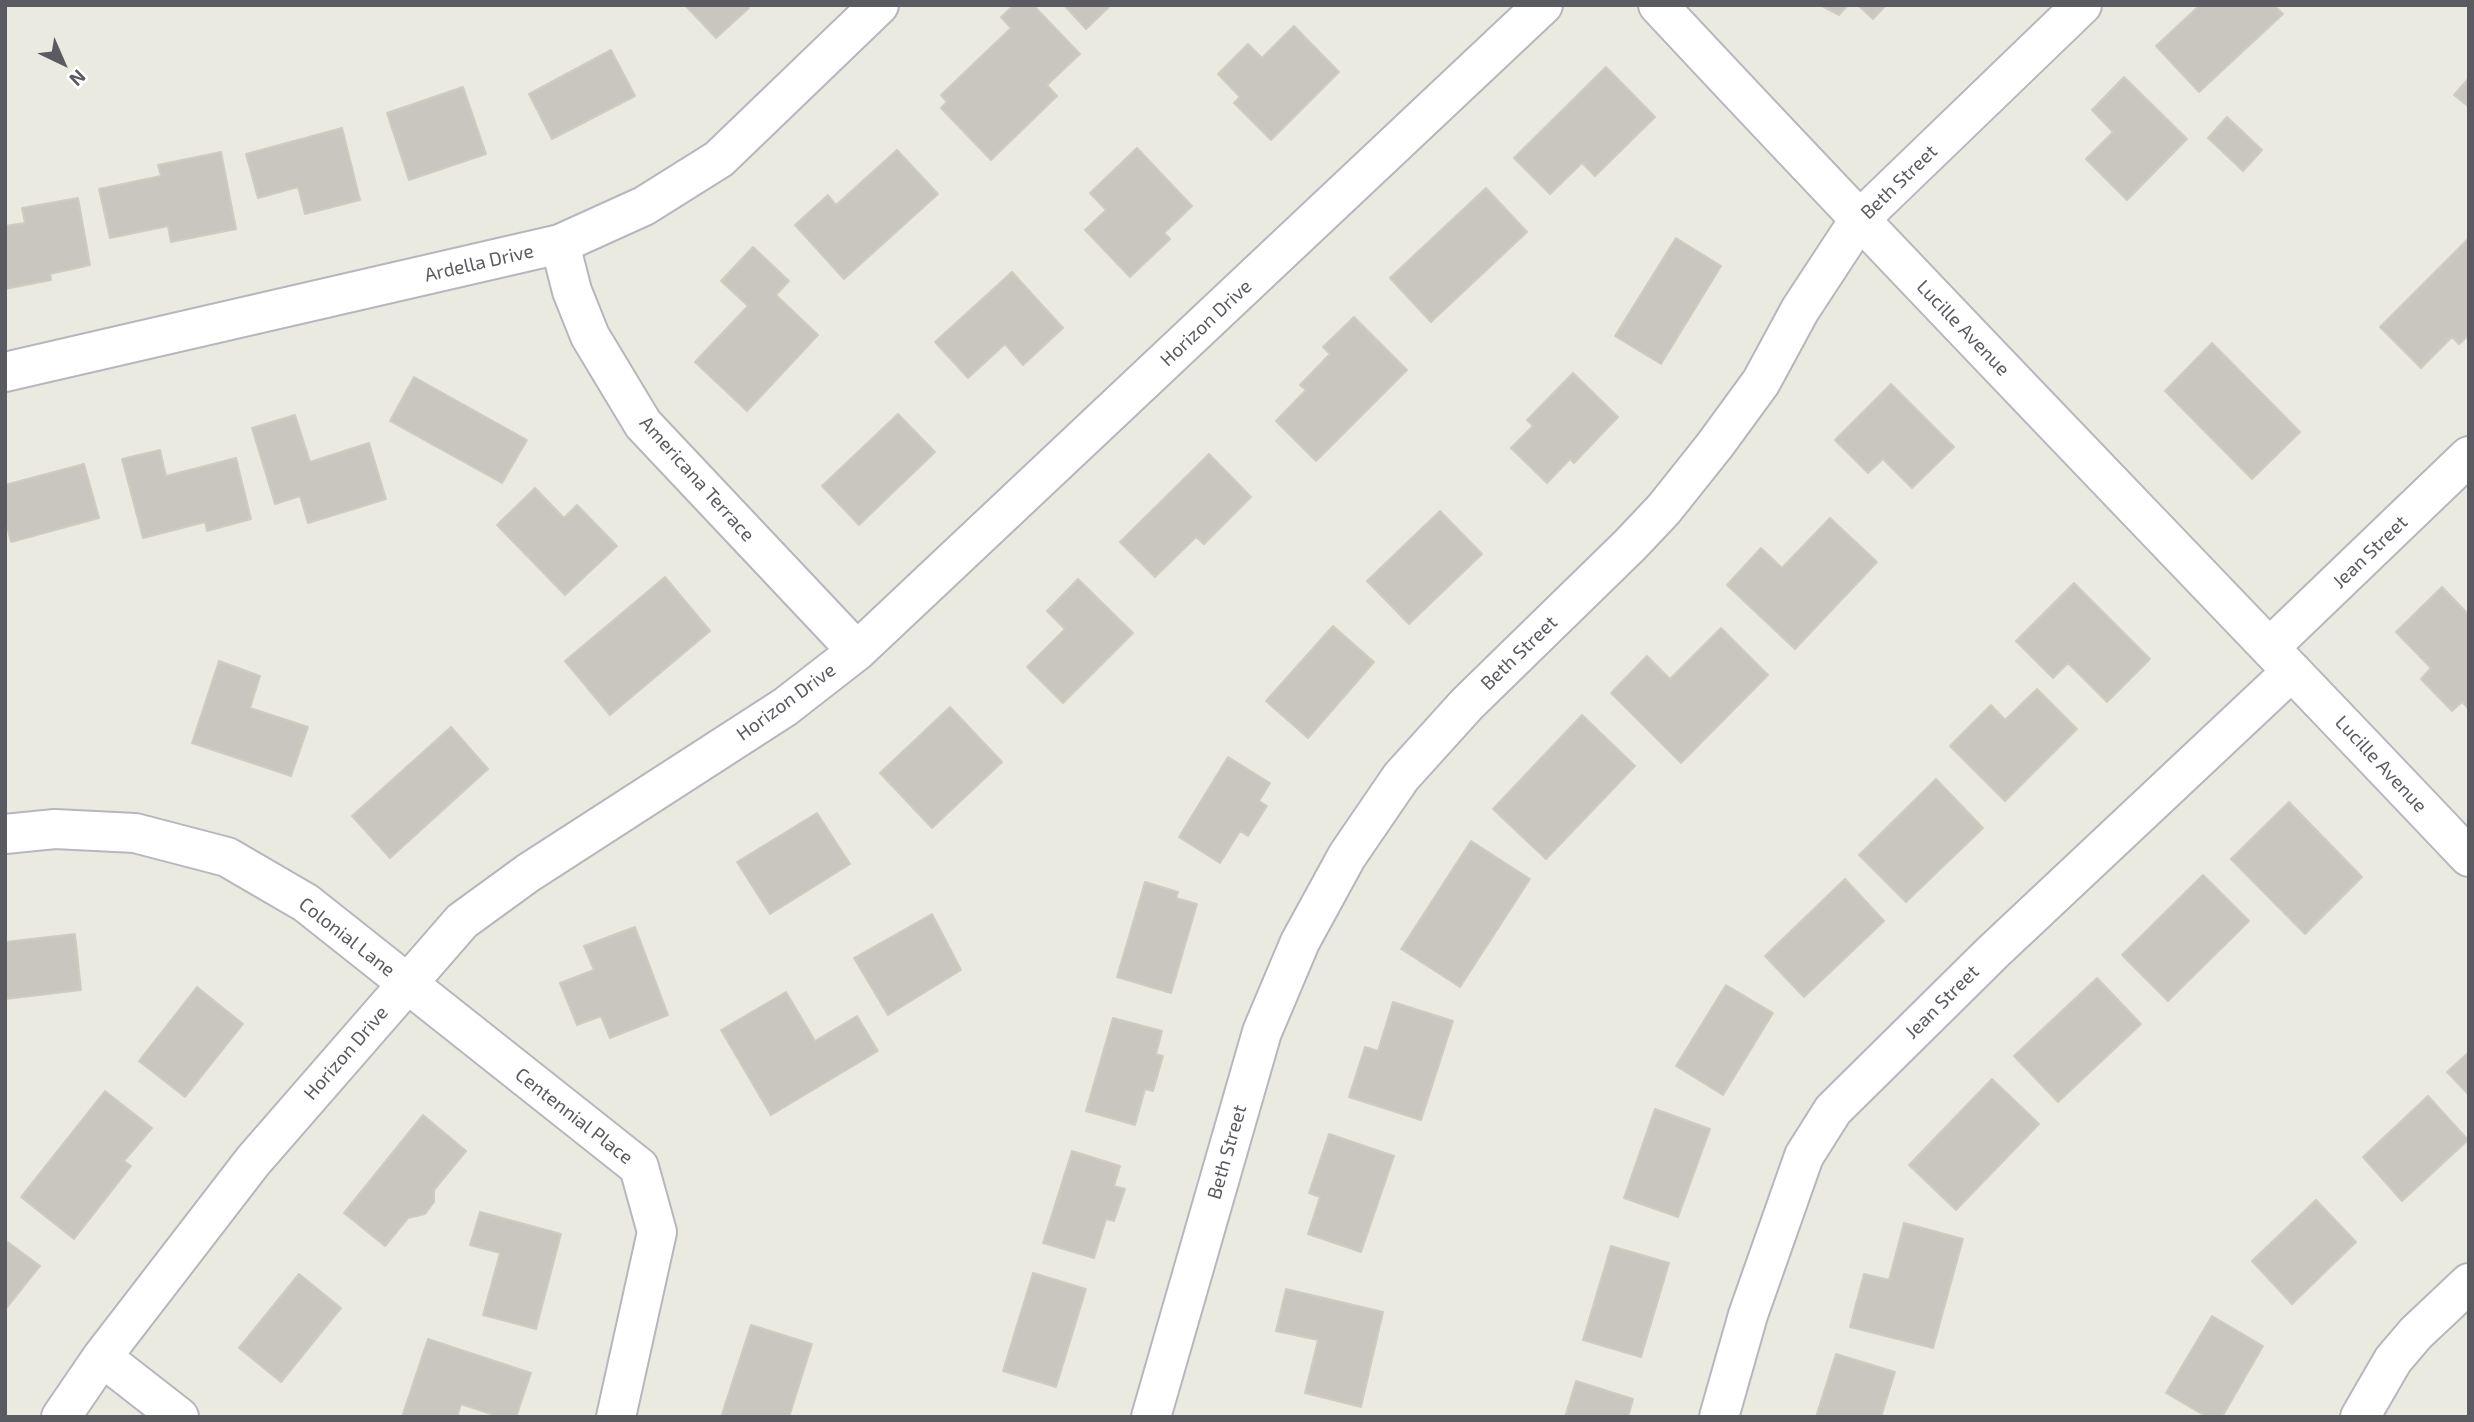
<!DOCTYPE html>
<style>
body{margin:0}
#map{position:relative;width:2474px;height:1422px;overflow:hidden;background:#ebeae0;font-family:"Exo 2",sans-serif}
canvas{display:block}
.frame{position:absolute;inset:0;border:7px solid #595b60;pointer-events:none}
.north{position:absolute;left:28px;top:28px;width:70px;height:70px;-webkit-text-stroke:5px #fff;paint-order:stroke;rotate:136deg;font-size:19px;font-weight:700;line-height:28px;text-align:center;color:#595b60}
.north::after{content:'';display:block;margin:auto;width:24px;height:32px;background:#595b60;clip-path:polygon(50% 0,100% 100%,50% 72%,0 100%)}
</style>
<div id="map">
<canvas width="2474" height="1422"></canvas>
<div class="frame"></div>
<div class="north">N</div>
</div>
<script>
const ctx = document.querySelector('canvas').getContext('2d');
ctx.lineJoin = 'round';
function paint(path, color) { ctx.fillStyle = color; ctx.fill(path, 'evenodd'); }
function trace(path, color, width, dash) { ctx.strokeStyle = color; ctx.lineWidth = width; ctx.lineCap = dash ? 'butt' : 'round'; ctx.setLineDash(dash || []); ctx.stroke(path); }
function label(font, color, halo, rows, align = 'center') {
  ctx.font = font + ' "Exo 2",sans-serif'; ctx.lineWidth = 5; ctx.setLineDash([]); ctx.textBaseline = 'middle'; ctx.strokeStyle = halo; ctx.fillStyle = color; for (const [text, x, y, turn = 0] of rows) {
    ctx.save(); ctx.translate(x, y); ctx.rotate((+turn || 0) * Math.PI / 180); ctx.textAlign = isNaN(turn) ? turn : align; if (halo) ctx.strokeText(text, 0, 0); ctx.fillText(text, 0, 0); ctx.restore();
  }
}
const building = new Path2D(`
 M685 5H747L749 8 716 38Z
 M1014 5H1033L1080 54 1047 85 1057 96 991 160 941 108 947 102 941 95 1011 28 1001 17Z
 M1064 5H1111L1086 29Z
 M1820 5H1848L1839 15Z
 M1858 5H1886L1873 19Z
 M2200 5H2274L2283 14 2199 92 2156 46Z
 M1294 26 1339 72 1271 140 1234 103 1240 97 1218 74 1248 44 1262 58Z
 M611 50 635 96 552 139 529 94Z
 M1606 67 1655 117 1595 176 1582 163 1550 194 1514 158Z
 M2124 77 2187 139 2127 200 2086 159 2113 132 2092 110Z
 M2469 78V107L2454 95Z
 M463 87 486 154 409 180 387 113Z
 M2227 117 2262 150 2243 171 2208 138Z
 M342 128 360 200 305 214 298 187 258 198 246 154Z
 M1137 148 1192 206 1164 233 1170 239 1130 277 1085 230 1106 210 1090 193Z
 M897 150 938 194 844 279 795 225 828 195 836 205Z
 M221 152 236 229 171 242 168 226 110 238 99 189 161 176 158 165Z
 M1486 188 1527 232 1431 322 1390 278Z
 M78 198 90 265 50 274 51 280 5 289V226L25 223 22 208Z
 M1676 238 1721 266 1661 364 1615 336Z
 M2469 238V335L2459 344 2452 337 2421 368 2380 327Z
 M753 247 789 281 776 295 818 335 747 411 695 362 748 306 721 281Z
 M1012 272 1063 328 1023 365 1005 344 968 378 935 342Z
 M1354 317 1407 370 1316 461 1276 421 1306 390 1300 385 1330 354 1323 347Z
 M2212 343 2300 432 2252 479 2165 391Z
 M1573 373 1618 417 1574 463 1570 459 1547 483 1511 448 1533 426 1527 420Z
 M414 377 527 440 502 483 390 421Z
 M1891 384 1954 447 1912 488 1883 459 1868 473 1835 440Z
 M898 414 935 452 859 525 822 486Z
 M295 415 310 462 369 443 386 499 308 523 300 496 275 504 252 428Z
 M160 450 166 476 236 458 251 519 207 531 205 522 143 538 122 459Z
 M1209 454 1251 497 1204 544 1196 537 1155 577 1120 542Z
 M84 464 99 518 11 542 5 518V485Z
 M535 488 564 518 577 505 617 546 565 595 497 525Z
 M1440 511 1482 554 1409 624 1367 581Z
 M1830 518 1877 562 1795 649 1727 585 1761 548 1782 568Z
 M665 577 710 631 610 715 565 661Z
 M1078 579 1133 633 1063 703 1027 667 1065 629 1047 611Z
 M2074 583 2150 659 2107 702 2068 663 2053 678 2016 641Z
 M2442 587 2469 615V709L2462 702 2452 711 2421 679 2431 668 2396 632Z
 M1333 626 1374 662 1308 738 1266 701Z
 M1721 628 1768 675 1681 763 1611 693 1647 656 1670 679Z
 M219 661 260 676 250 708 308 727 291 776 192 743Z
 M2037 689 2077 729 2005 801 1950 746 1991 705 2005 720Z
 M950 707 1002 762 932 828 880 773Z
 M1582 715 1635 766 1546 859 1493 809Z
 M451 727 488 769 390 858 352 816Z
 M1228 757 1270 783 1259 801 1267 806 1248 836 1240 831 1220 863 1179 837Z
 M1936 779 1983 828 1906 902 1859 855Z
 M2289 802 2362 877 2305 934 2231 859Z
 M817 813 850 864 770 914 737 862Z
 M1471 841 1530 879 1460 987 1401 949Z
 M2203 875 2249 921 2168 1001 2122 955Z
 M1845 879 1884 921 1804 997 1765 956Z
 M1145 882 1178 892 1176 898 1197 904 1171 993 1117 977Z
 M932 914 961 970 888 1015 854 958Z
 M635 927 668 1015 610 1038 601 1016 577 1025 560 983 594 970 584 946Z
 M75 934 81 990 5 999V942Z
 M2097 978 2141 1024 2058 1102 2014 1056Z
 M1726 985 1773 1013 1723 1095 1676 1066Z
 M197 987 243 1024 185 1097 139 1061Z
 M786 992 815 1041 857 1016 878 1051 771 1115 721 1030Z
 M1393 1002 1453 1021 1421 1120 1349 1097 1365 1047 1378 1051Z
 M1113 1018 1162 1031 1156 1054 1163 1056 1153 1091 1145 1089 1135 1125 1086 1111Z
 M2469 1052V1095L2447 1072Z
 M1992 1079 2039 1124 1956 1210 1909 1165Z
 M105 1091 152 1128 124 1161 131 1166 74 1239 21 1197Z
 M2428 1096 2468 1140 2402 1201 2363 1157Z
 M1655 1109 1710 1129 1678 1217 1624 1198Z
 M423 1115 466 1151 434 1190V1202L425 1214 408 1218 385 1246 344 1213Z
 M1329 1134 1394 1156 1361 1252 1308 1234 1320 1197 1309 1193Z
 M1072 1151 1120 1166 1114 1186 1125 1189 1114 1221 1106 1219 1094 1258 1043 1243Z
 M2316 1200 2356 1242 2292 1304 2252 1261Z
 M480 1212 561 1234 536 1329 483 1315 500 1253 470 1245Z
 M1904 1223 1963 1239 1933 1348 1850 1327 1864 1274 1889 1280Z
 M5 1240 40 1266 5 1310Z
 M1611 1246 1669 1263 1641 1357 1583 1340Z
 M1033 1273 1086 1289 1056 1387 1003 1371Z
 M299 1274 341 1308 281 1382 239 1348Z
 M1286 1289 1383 1312 1361 1407 1305 1393 1318 1340 1276 1331Z
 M2212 1316 2263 1346 2222 1417H2207L2166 1393Z
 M751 1325 812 1344 789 1417H721Z
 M428 1339 531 1373 516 1417H500L461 1404 457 1417H402Z
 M1836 1354 1895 1372 1881 1417H1816Z
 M1576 1381 1633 1399 1628 1417H1565Z`);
const minor = new Path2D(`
 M1658 5C1925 292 2199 572 2469 857
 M560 244 572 291 590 336 643 424 857 651
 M5 372 560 244 644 206 719 159 879 5
 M2270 647 2469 456
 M5 834 55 829 135 833 227 857 306 903 639 1167 657 1232 616 1417
 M102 1357 179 1417
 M61 1417 102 1357 253 1161 462 921 528 873 785 707 857 651 1543 5
 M1151 1417 1262 1032 1300 942 1347 856 1401 777 1467 704 1630 545 1664 509 1715 445 1761 382 1800 310 1859 220 2082 5
 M1719 1417 1748 1315 1804 1156 1833 1110 1993 952 2292 671`);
const tertiary = new Path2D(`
 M2360 1417 2393 1360 2416 1333 2469 1283`);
const streetNames = [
 ["Beth Street",1899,182,-44],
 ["Ardella Drive",479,263,-13],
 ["Horizon Drive",1206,323,-43],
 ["Lucille Avenue",1963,328,46],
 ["Americana Terrace",697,479,48],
 ["Jean Street",2370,552,-44],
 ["Beth Street",1519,653,-44],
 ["Horizon Drive",786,702,-36],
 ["Lucille Avenue",2381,764,47],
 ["Colonial Lane",347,937,38],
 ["Jean Street",1942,1002,-45],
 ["Horizon Drive",346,1053,-49],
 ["Centennial Place",574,1116,38],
 ["Beth Street",1227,1152,-74]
];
paint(building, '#c8c6bf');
trace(building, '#cfccbf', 2);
trace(minor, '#b6b7bc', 42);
trace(tertiary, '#b6b7bc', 42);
trace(minor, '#fff', 38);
trace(tertiary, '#fff', 38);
label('19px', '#595b60', '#fff', streetNames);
</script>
